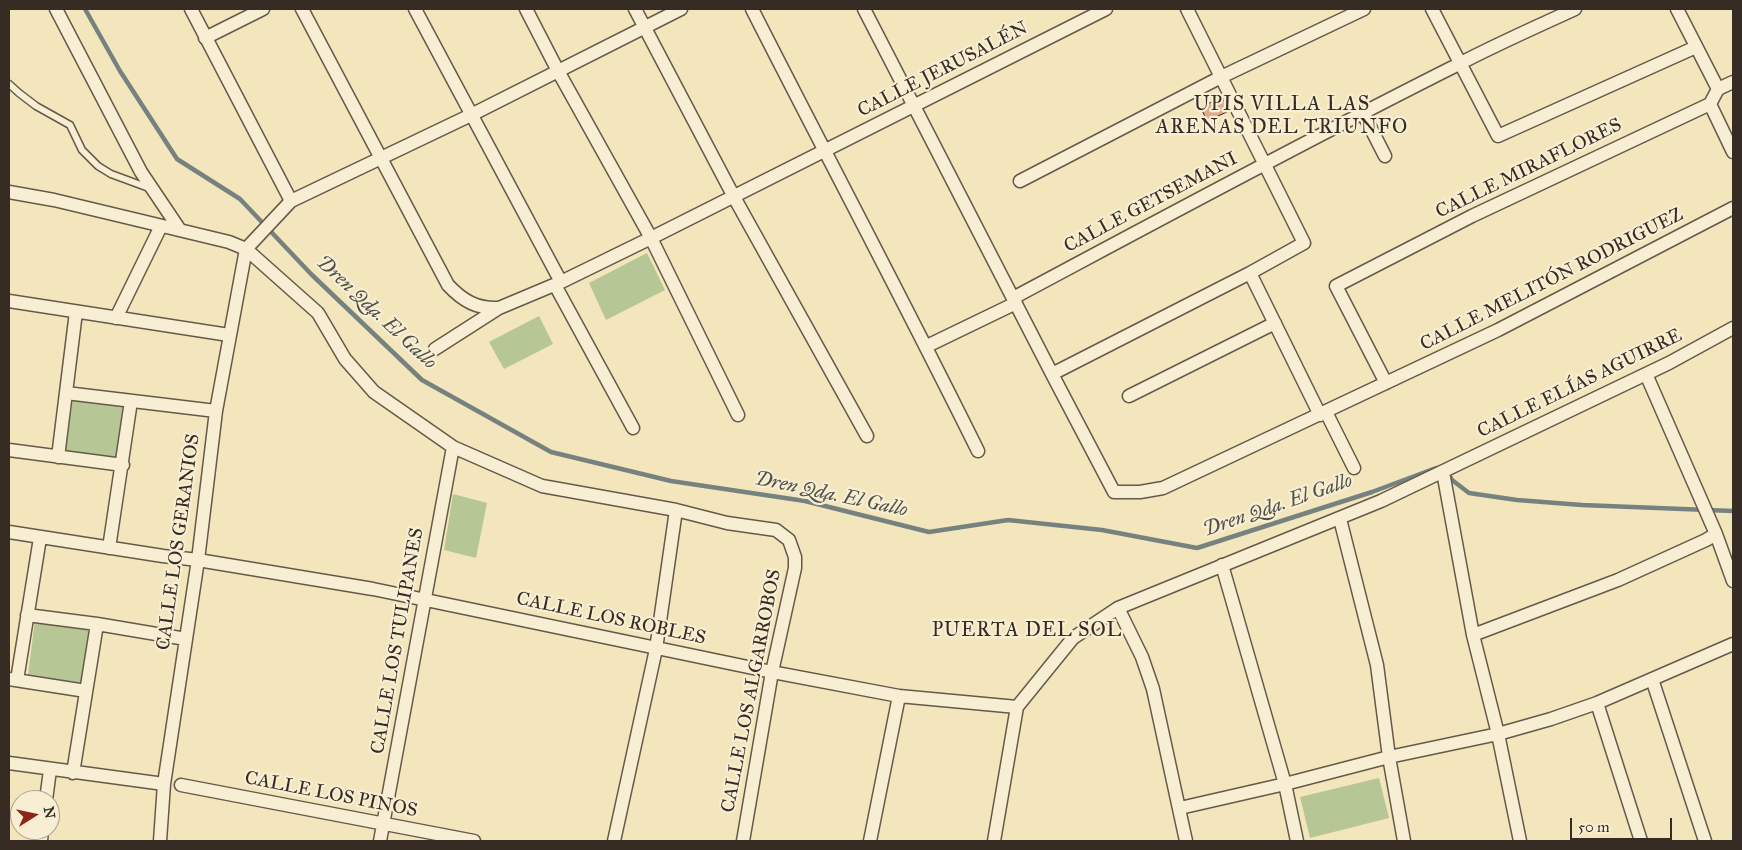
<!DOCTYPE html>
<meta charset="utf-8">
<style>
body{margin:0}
#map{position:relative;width:1742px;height:850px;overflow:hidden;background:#f3e5bc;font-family:"IM FELL Great Primer",serif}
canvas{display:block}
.frame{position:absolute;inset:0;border:10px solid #362c23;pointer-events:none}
.north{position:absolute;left:10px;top:790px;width:50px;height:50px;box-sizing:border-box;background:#f7eed3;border:1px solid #aaa08d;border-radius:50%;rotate:80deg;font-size:14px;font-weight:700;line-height:20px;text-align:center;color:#362c23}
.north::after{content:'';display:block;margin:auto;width:18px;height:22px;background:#8f2418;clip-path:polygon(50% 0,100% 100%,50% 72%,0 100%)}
.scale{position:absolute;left:1570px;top:818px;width:102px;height:22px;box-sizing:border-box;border:2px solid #362c23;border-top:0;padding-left:6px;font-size:15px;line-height:18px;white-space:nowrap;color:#362c23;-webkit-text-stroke:4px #f7eed3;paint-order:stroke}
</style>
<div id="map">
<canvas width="1742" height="850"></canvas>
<div class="frame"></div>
<div class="north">N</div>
<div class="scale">50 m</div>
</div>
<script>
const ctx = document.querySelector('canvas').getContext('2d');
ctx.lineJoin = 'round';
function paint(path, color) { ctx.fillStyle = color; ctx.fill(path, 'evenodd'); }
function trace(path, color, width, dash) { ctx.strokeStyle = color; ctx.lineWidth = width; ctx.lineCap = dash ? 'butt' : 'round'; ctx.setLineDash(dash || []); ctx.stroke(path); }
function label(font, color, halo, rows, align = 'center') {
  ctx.font = font + ' "IM FELL Great Primer",serif'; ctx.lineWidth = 4.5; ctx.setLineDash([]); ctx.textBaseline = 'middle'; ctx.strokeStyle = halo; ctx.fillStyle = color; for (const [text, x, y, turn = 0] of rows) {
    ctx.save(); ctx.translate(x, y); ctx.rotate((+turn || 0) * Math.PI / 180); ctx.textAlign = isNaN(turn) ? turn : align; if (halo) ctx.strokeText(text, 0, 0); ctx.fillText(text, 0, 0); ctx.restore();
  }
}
const green = new Path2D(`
 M647 253 665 290 606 320 589 283Z
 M539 316 553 344 504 369 489 342Z
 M73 399 127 405 120 460 65 453Z
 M453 494 487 503 476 558 444 550Z
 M35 620 89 628 81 683 28 675Z
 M1379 778 1389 818 1310 838 1300 797Z`);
const stream = new Path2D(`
 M85 9 120 71 177 159 240 199 311 274 422 380 551 452 671 481 805 501 929 532 1008 520 1102 530 1197 548 1372 492 1436 468
 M1447 471 1452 480 1469 493 1517 500 1582 505 1733 511`);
const building = new Path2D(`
 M1222 97 1229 111 1207 121 1201 108Z`);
const lane = new Path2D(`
 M9 84 19 93 36 106 70 125 82 150 98 166 111 174 149 188`);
const street = new Path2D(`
 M56 9 141 172 180 230
 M191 9 291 201
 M302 9 448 285C463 301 477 309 499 308
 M415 9 561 282
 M526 9 558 71 651 238 738 415
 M635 9 734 197 867 436
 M752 9C827 157 905 303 978 451
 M864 9 1052 374 1114 492H1140L1163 488 1498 330 1733 208
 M1432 9 1498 136 1696 47
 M1677 9 1718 89
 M205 38 263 9
 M1710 104 1733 152
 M1363 113 1385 156
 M1020 181 1221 77 1364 9
 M9 192 54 200 146 222 229 242 246 249 318 313 345 359 374 392 453 447 542 486 676 510 727 523 776 530 789 540 795 557V568L772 672 743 841
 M246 249 291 201 471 115 681 9
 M1250 273 1320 415
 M555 285 633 428
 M1013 298C1161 219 1309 139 1459 64 1497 44 1536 27 1575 9
 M9 301 229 335
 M116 318 161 226
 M927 346 1016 303
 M435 349 499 308 561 282 651 238 1106 9
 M1052 374 1250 273 1304 243 1187 9
 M1646 374 1716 534 1733 581
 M1386 383 1336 286 1472 216 1710 104 1718 89 1733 82
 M66 393 216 411
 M1129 396 1275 323
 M1326 412 1354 468
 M9 450 123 465
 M58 457 76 312
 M1443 472 1473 635 1498 734 1520 841
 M1340 519 1377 665 1389 757 1404 841
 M9 532 163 556 198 560 373 589 772 672 899 696 1017 707
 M109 548 131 401
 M1222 565 1285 784 1297 841
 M1118 608 1142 657 1153 689 1186 841
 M27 615 97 624 186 639
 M1473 635 1618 580 1706 540 1716 534
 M9 679 86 691
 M1652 679 1705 841
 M17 680 40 538
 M1597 703 1641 841
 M9 763 164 784
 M73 773 97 624
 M181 785 474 841
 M46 800 50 770
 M1180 808 1285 784 1389 757 1498 734 1551 719 1597 703 1733 644
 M41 841 42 830
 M160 841 164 784 198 560 216 411 246 249
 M380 841 453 447
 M614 841 656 649 676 510
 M870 841 899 696
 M994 841 1017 707 1073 638 1118 608 1381 501 1669 363 1733 328`);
const streetNames = [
 ["CALLE JERUSALÉN",943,70,-27],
 ["CALLE MIRAFLORES",1529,169,-26],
 ["CALLE GETSEMANI",1151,203,-28],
 ["CALLE MELITÓN RODRIGUEZ",1552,280,-27],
 ["CALLE ELÍAS AGUIRRE",1580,384,-26],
 ["CALLE LOS GERANIOS",179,542,-82],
 ["CALLE LOS ROBLES",611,619,12],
 ["CALLE LOS TULIPANES",398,641,-80],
 ["CALLE LOS ALGARROBOS",752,691,-79],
 ["CALLE LOS PINOS",331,795,11]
];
const neighbourhoodNames = [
 ["UPIS VILLA LAS",1282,105],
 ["ARENAS DEL TRIUNFO",1282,128],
 ["PUERTA DEL SOL",1027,631]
];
const waterNames = [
 ["Dren Qda. El Gallo",376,313,43],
 ["Dren Qda. El Gallo",831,495,12],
 ["Dren Qda. El Gallo",1278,506,-19]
];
paint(green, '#b6c694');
trace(stream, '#76827f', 4.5);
paint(building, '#dea98d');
trace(building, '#362c23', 1);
trace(lane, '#655a49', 9);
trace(street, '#655a49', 15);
trace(lane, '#f7eed3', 6);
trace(street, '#f7eed3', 12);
label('19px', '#362c23', '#f7eed3', streetNames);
ctx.letterSpacing = '1px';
label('20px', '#362c23', '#f7eed3', neighbourhoodNames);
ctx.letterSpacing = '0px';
label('italic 20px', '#515049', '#f7eed3', waterNames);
</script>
